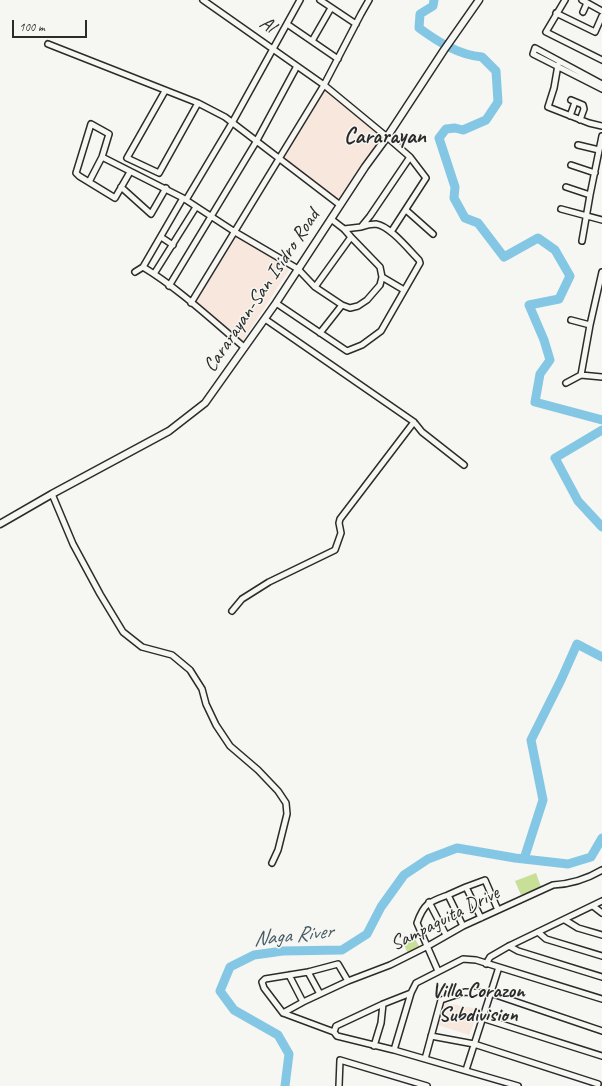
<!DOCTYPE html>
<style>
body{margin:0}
#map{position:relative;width:602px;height:1086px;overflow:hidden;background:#f6f6f2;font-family:Caveat,sans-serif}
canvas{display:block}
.scale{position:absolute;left:12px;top:20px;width:75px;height:18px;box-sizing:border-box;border:2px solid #2b2b2b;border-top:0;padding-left:5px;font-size:12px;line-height:14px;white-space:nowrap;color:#2b2b2b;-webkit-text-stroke:3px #f6f6f2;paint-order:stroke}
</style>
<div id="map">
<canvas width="602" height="1086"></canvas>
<div class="scale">100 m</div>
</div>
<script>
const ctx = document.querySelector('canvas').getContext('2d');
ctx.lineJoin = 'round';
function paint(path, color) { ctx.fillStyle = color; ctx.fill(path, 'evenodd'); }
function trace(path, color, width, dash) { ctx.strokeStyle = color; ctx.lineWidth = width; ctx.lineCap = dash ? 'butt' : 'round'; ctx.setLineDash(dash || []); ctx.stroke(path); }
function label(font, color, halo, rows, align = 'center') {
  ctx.font = font + ' Caveat,sans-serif'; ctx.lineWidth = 3; ctx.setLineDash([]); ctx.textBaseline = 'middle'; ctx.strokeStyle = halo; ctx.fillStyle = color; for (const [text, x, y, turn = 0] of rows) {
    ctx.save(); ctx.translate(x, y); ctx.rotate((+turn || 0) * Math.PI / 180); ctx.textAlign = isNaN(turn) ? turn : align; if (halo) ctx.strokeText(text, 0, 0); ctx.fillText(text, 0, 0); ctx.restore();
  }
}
const built = new Path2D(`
 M325 89 383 137 338 200 283 158Z
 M236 234 289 270 242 342 193 302Z
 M442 1002 477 1009V1015L469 1035 435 1024Z`);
const green = new Path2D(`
 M536 873 541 887 521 895 515 881Z
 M413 935 420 948 408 954 402 940Z`);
const river = new Path2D(`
 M434 0 433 6 420 14 419 28C438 42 459 55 482 57L496 71 498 102 486 120 463 130 455 128 446 129 439 138 455 187 454 198 465 218 478 223 504 257 538 238 555 250 570 276 559 299 529 305 544 340 550 360 540 374 535 402 602 420
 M602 430 555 458 578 501 602 527
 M524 859 543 800 531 740 561 680 577 644 602 657
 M285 1086 289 1054 278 1035 234 1010 220 991 230 967 254 955 283 951 342 950 367 934 381 907 404 875 428 859 457 848 515 858 568 864 591 857 602 838`);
const minor = new Path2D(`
 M203 0 324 85 387 137 410 157 426 178 391 232
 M320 0 356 24
 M565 0 546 32 602 60
 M582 0 602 11
 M583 12 587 3
 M556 13 595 32 602 16
 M287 24 338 59
 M312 41 331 8
 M48 44 198 103 225 117 340 205
 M558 65 554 88 548 107 589 123 602 126
 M602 84 535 48 533 54 602 89
 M165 91 127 158 159 173 198 103
 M571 100 583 105 584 109 580 120
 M570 116 575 102
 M578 145 599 150
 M102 157 183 198 235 232 298 269 315 287 342 305 350 308 358 306 367 300 380 285 382 277 380 267 351 237 344 229 331 219
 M571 165 595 173
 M89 182 102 157 109 134 91 124 76 173 79 176 115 198 130 172
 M121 187 151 214 166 188
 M566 187 590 195
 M186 200 232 123 300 0
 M561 209 602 220
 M406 210 433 234
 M344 229 361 227 370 216 410 157
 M161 237 173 245
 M582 241 590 195 602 136
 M143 267C178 288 213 321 244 347
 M135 272 143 267 183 198
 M154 274 196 207
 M382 277 404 290
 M169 286 256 142 297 66
 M315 287 351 237
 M191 303 324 85 361 14 369 0
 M276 303 347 351 362 345 381 331 420 263 419 260C409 250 390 226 376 224 371 224 366 225 361 227
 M265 319 414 422 422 432 464 465
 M571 320 590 325
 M320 333 342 305
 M581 375 590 325 602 272
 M566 383 581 375 602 377
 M52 494 73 544 100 594 123 632 142 647 172 655 190 670 202 689 206 704 216 725 230 746 258 770 278 791 286 803 287 814 278 850 272 863
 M232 611 242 599 269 582 335 550 341 533 339 523 340 519 414 422
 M429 902 446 935
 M593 906 602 913
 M481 918 466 887 485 880 498 910
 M565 920 578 928 602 935
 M463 926 448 895 466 887
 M538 932 546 939 602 956
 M509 946 518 951 602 977
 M486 964 490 957 509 946 602 901
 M438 971 417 923C424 903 429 902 448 895
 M308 972 320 994
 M289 975 303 1002
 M348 981 338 964 308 972 265 979 262 982 264 988 283 1013 334 1032 337 1036 394 1050 518 1086
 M283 1013 303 1002 348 981 390 965 428 946 463 926 553 885C571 884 587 879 602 870
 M482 1018 602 1056
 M334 1032 336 1026 383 1004 411 993
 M431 1036 474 1044 598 1084
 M374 1046 381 1023 383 1004
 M394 1050 411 993 416 983 463 959 476 960 602 999
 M425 1059 441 1000 465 992 490 993 602 1031
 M466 1070 499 967
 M339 1086 340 1060 427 1086`);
const major = new Path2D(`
 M0 524 52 494 169 431 205 403 276 303 365 167 387 137 444 50 479 0`);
const streetNames = [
 ["Al",267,25,35],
 ["Cararayan-San Isidro Road",262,291,-56],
 ["Sampaguita Drive",445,919,-27]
];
const waterNames = [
 ["Naga River",293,936,-6]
];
const neighbourhoodNames = [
 ["Villa Corazon",478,991],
 ["Subdivision",478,1015]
];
const quarterNames = [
 ["Cararayan",385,137]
];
paint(built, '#f7e7dd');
paint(green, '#c7df96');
trace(river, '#84c7e5', 9);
trace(minor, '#2b2b2b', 8);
trace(major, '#2b2b2b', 9);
trace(minor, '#f6f6f2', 5);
trace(major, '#f6f6f2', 6);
label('20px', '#2b2b2b', '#f6f6f2', streetNames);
label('italic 21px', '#465a63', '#f6f6f2', waterNames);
label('bold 21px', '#2b2b2b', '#f6f6f2', neighbourhoodNames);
label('bold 22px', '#2b2b2b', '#f6f6f2', quarterNames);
</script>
